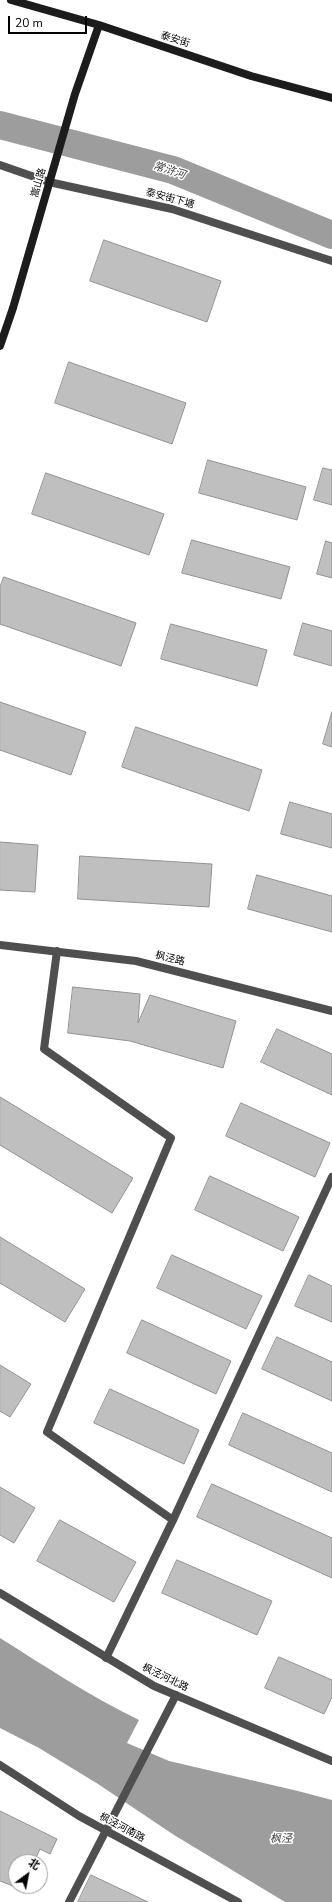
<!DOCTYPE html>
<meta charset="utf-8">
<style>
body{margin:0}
#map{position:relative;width:332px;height:1902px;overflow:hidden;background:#fff;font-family:"Nunito Sans","Noto Sans SC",sans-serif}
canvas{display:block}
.north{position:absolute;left:8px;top:1854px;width:40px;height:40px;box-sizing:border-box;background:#fff;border:1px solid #999;border-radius:50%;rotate:32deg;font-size:11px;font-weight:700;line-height:16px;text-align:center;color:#000}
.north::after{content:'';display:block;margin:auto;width:14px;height:18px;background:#000;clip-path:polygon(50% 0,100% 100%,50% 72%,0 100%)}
.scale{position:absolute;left:8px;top:16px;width:79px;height:18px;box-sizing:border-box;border:2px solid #000;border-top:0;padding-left:5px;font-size:12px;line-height:14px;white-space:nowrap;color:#000;-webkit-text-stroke:3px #fff;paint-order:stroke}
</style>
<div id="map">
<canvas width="332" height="1902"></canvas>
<div class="north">北</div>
<div class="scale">20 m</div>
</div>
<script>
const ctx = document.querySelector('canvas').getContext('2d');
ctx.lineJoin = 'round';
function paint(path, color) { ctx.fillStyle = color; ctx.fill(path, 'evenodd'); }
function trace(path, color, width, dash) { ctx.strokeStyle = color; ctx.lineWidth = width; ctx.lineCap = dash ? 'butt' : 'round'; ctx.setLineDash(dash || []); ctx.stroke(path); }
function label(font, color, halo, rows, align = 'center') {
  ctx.font = font + ' "Nunito Sans","Noto Sans SC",sans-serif'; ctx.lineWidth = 3; ctx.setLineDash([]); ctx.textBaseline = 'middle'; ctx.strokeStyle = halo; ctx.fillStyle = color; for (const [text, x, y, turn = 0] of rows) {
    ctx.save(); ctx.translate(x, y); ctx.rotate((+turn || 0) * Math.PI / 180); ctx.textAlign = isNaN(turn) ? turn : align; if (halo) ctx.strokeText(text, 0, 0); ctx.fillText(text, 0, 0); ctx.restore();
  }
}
const water = new Path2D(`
 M0 1638C46 1667 90 1696 139 1720L127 1743 169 1761 298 1791 332 1800V1902H285L174 1835 98 1784 39 1748 0 1728Z`);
const canal = new Path2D(`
 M0 125 173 170 332 235`);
const building = new Path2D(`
 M104 240 221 281 207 322 90 281Z
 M69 362 186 403 172 444 55 403Z
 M208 460 306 487 297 520 199 493Z
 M323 468 332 470V505L314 500Z
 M46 473 164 514 149 555 32 514Z
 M192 540 290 567 281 599 182 573Z
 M326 541 332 543V578L317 574Z
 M4 577 136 623 121 666 0 624V587Z
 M303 623 332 631V666L294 655Z
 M171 624 267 650 257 686 161 659Z
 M0 702 86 732 71 775 0 750Z
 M332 712V747L323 744Z
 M136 727 262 770 249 811 122 767Z
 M290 802 332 814V848L281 834Z
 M0 842 38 845 35 892 0 890Z
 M80 856 212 864 209 907 78 899Z
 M257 875 332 896V932L248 909Z
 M73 987 140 994 138 1023 150 995 236 1021 223 1068 130 1041 68 1033Z
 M277 1029 332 1054V1095L261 1062Z
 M0 1097 133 1178 112 1213 0 1145Z
 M241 1103 330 1143 315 1177 226 1136Z
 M210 1176 299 1217 283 1251 195 1210Z
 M0 1237 85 1289 65 1322 0 1283Z
 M172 1255 262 1296 246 1329 157 1288Z
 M309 1275 332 1286V1322L295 1306Z
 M142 1320 231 1361 216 1394 127 1353Z
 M277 1337 332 1362V1401L262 1369Z
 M0 1365 31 1384 10 1417 0 1411Z
 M110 1389 199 1430 184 1464 94 1423Z
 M243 1413 332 1453V1492L229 1445Z
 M212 1484 332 1538V1578L197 1517Z
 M0 1487 35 1508 14 1543 0 1535Z
 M60 1520 136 1562 114 1602 37 1561Z
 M177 1560 272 1601 257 1635 162 1593Z
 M279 1657 332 1680V1697L324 1714 265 1688Z
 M0 1811 57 1839 50 1854 40 1849 34 1862H16V1886H22L21 1889 0 1881Z
 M91 1875 148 1902H78Z`);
const lane = new Path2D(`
 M106 1658 173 1520 332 1177
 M69 1902 176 1695`);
const street = new Path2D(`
 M0 165 49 182 172 209 332 261
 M0 945 136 961 332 1011
 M57 951 44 1049 171 1138 47 1432 173 1520
 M0 1593 154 1686 332 1761
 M0 1765 79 1816 238 1902`);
const secondary = new Path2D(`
 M11 0 99 25 251 76 332 98
 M0 346 13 308 75 94 99 25`);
const streetNames = [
 ["泰安街",175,40,18],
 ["嵩山路",39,183,-74],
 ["泰安街下塘",170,199,15],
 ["枫泾路",170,959,14],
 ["枫泾河北路",165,1678,26],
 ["枫泾河南路",122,1828,28]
];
const waterNames = [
 ["常浒河",169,171,18],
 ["枫泾",281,1839]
];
paint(water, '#9d9d9d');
trace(canal, '#9d9d9d', 28);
paint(building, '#bfbfbf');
trace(building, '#939393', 1);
trace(lane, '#4f4f4f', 8);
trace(street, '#4f4f4f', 8);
trace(secondary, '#1c1c1c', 8);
label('10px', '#000', '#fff', streetNames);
label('italic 11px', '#3e3e3e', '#fff', waterNames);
</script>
